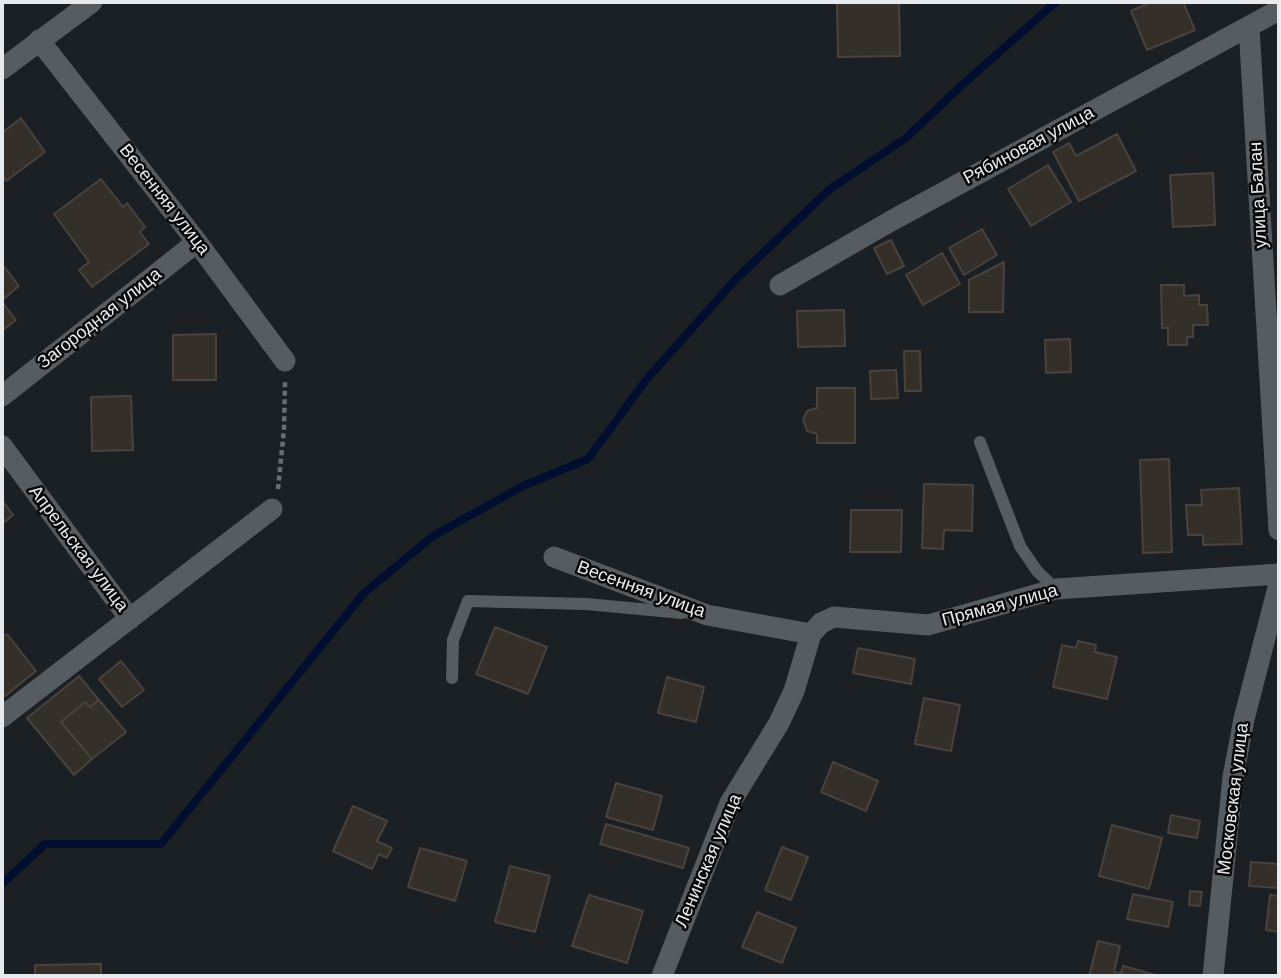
<!DOCTYPE html>
<meta charset="utf-8">
<style>
body{margin:0}
#map{position:relative;width:1281px;height:978px;overflow:hidden;background:#1a2024;font-family:"DM Sans",sans-serif}
canvas{display:block}
.frame{position:absolute;inset:0;border:4px solid #e7ebee;pointer-events:none}
</style>
<div id="map">
<canvas width="1281" height="978"></canvas>
<div class="frame"></div>
</div>
<script>
const ctx = document.querySelector('canvas').getContext('2d');
ctx.lineJoin = 'round';
function trace(path, color, width, dash) { ctx.strokeStyle = color; ctx.lineWidth = width; ctx.lineCap = dash ? 'butt' : 'round'; ctx.setLineDash(dash || []); ctx.stroke(path); }
function paint(path, color) { ctx.fillStyle = color; ctx.fill(path, 'evenodd'); }
function label(font, color, halo, rows, align = 'center') {
  ctx.font = font + ' "DM Sans",sans-serif'; ctx.lineWidth = 5; ctx.setLineDash([]); ctx.textBaseline = 'middle'; ctx.strokeStyle = halo; ctx.fillStyle = color; for (const [text, x, y, turn = 0] of rows) {
    ctx.save(); ctx.translate(x, y); ctx.rotate((+turn || 0) * Math.PI / 180); ctx.textAlign = isNaN(turn) ? turn : align; if (halo) ctx.strokeText(text, 0, 0); ctx.fillText(text, 0, 0); ctx.restore();
  }
}
const stream = new Path2D(`
 M2 884 45 844H161L364 593 433 536 523 486 588 459 646 380 736 279 830 189 906 138 962 85 1056 2`);
const building = new Path2D(`
 M837 2H899L900 56 838 57Z
 M1152 2H1183L1195 30 1147 50 1131 11Z
 M21 118 45 152 6 181 2 174V133Z
 M1117 134 1136 171 1079 201 1053 152 1069 143 1076 156Z
 M1048 165 1071 202 1031 226 1008 189Z
 M1213 173 1215 225 1173 227 1170 175Z
 M101 179 123 207 127 203 145 227 140 232 149 244 92 287 79 270 89 262 54 214Z
 M982 229 997 255 964 275 949 248Z
 M891 240 904 266 887 274 874 248Z
 M942 253 960 284 923 305 906 275Z
 M1004 262 1003 312H969V280Z
 M3 265 19 286 2 300V266Z
 M1161 285H1184V296L1199 295V305H1207L1208 325H1193V337H1187V345H1168V328H1162Z
 M2 302 16 320 2 331Z
 M844 310 845 346 798 347 797 311Z
 M216 334V380H173V335Z
 M1070 339 1071 372 1046 373 1045 340Z
 M904 351H920L921 391H905Z
 M896 370 898 398 871 399 870 371Z
 M817 388H855V443H817V434L807 431 803 420 807 411 817 408Z
 M131 396 133 450 92 451 91 397Z
 M1169 459 1172 552 1143 553 1140 460Z
 M924 484 973 485 972 531 944 530 943 549 922 548Z
 M1239 488 1242 544 1203 545V535H1188L1186 505H1202L1201 490Z
 M2 500 13 515 2 524Z
 M851 510H902L901 552H850Z
 M495 627 547 647 528 694 476 674Z
 M7 634 36 671 5 696 2 692V638Z
 M1078 641 1096 645 1095 652 1117 657 1107 699 1053 687 1062 645 1076 648Z
 M858 648 915 659 911 684 853 673Z
 M121 661 144 690 122 707 99 679Z
 M79 676 99 700 90 707 85 702 61 722 92 759 74 775 27 718Z
 M667 677 704 687 696 722 658 713Z
 M924 698 960 705 951 751 915 744Z
 M99 700 126 732 92 759 61 722 85 702 90 707Z
 M833 762 878 781 866 811 821 792Z
 M616 783 662 796 653 830 606 817Z
 M353 806 387 821 377 841 392 848 387 858 379 854 372 869 333 851Z
 M1171 815 1200 821 1197 838 1168 833Z
 M606 824 689 848 683 868 600 844Z
 M1112 825 1162 838 1149 889 1099 876Z
 M782 847 808 857 791 900 765 890Z
 M420 848 467 861 455 901 408 887Z
 M1251 862 1279 864V888L1249 886Z
 M510 866 550 876 535 932 495 922Z
 M1190 891 1202 892 1200 906 1189 905Z
 M1133 894 1173 902 1168 927 1127 919Z
 M589 895 643 911 627 963 572 946Z
 M1270 895 1279 896V932L1266 930Z
 M757 912 796 928 782 963 742 947Z
 M1098 941 1120 946 1114 972 1121 973 1120 976H1089Z
 M101 964V976H35V965Z
 M1123 966 1159 976H1120Z`);
const path = new Path2D(`
 M278 489 284 429 285 382`);
const lane = new Path2D(`
 M980 442 1020 546 1037 571 1056 589
 M452 678 453 640 468 601 586 604 682 613`);
const street = new Path2D(`
 M1249 27 1279 530
 M39 40 197 242 285 361
 M2 69 92 2
 M780 285 891 221 1279 10
 M2 396 197 242
 M2 446 130 619
 M554 557 707 615 811 634
 M2 717 272 509
 M662 976 730 803 779 723 794 691 811 634 821 623 834 617 928 625 1056 589 1279 574
 M1213 976 1233 777 1244 719 1279 584`);
const streetNames = [
 ["Рябиновая улица",1029,146,-28],
 ["улица Балан",1259,195,-93],
 ["Весенняя улица",164,200,52],
 ["Загородная улица",100,319,-38],
 ["Апрельская улица",78,549,53],
 ["Весенняя улица",641,590,20],
 ["Прямая улица",1000,606,-15],
 ["Московская улица",1234,799,-83],
 ["Ленинская улица",709,861,-67]
];
trace(stream, '#010e30', 8);
paint(building, '#352f2a');
trace(building, '#49423d', 2);
trace(path, '#696e72', 4.5, [5, 3.5]);
trace(lane, '#565d62', 12);
trace(street, '#565d62', 21);
label('18px', '#e7ebee', '#07090b', streetNames);
</script>
